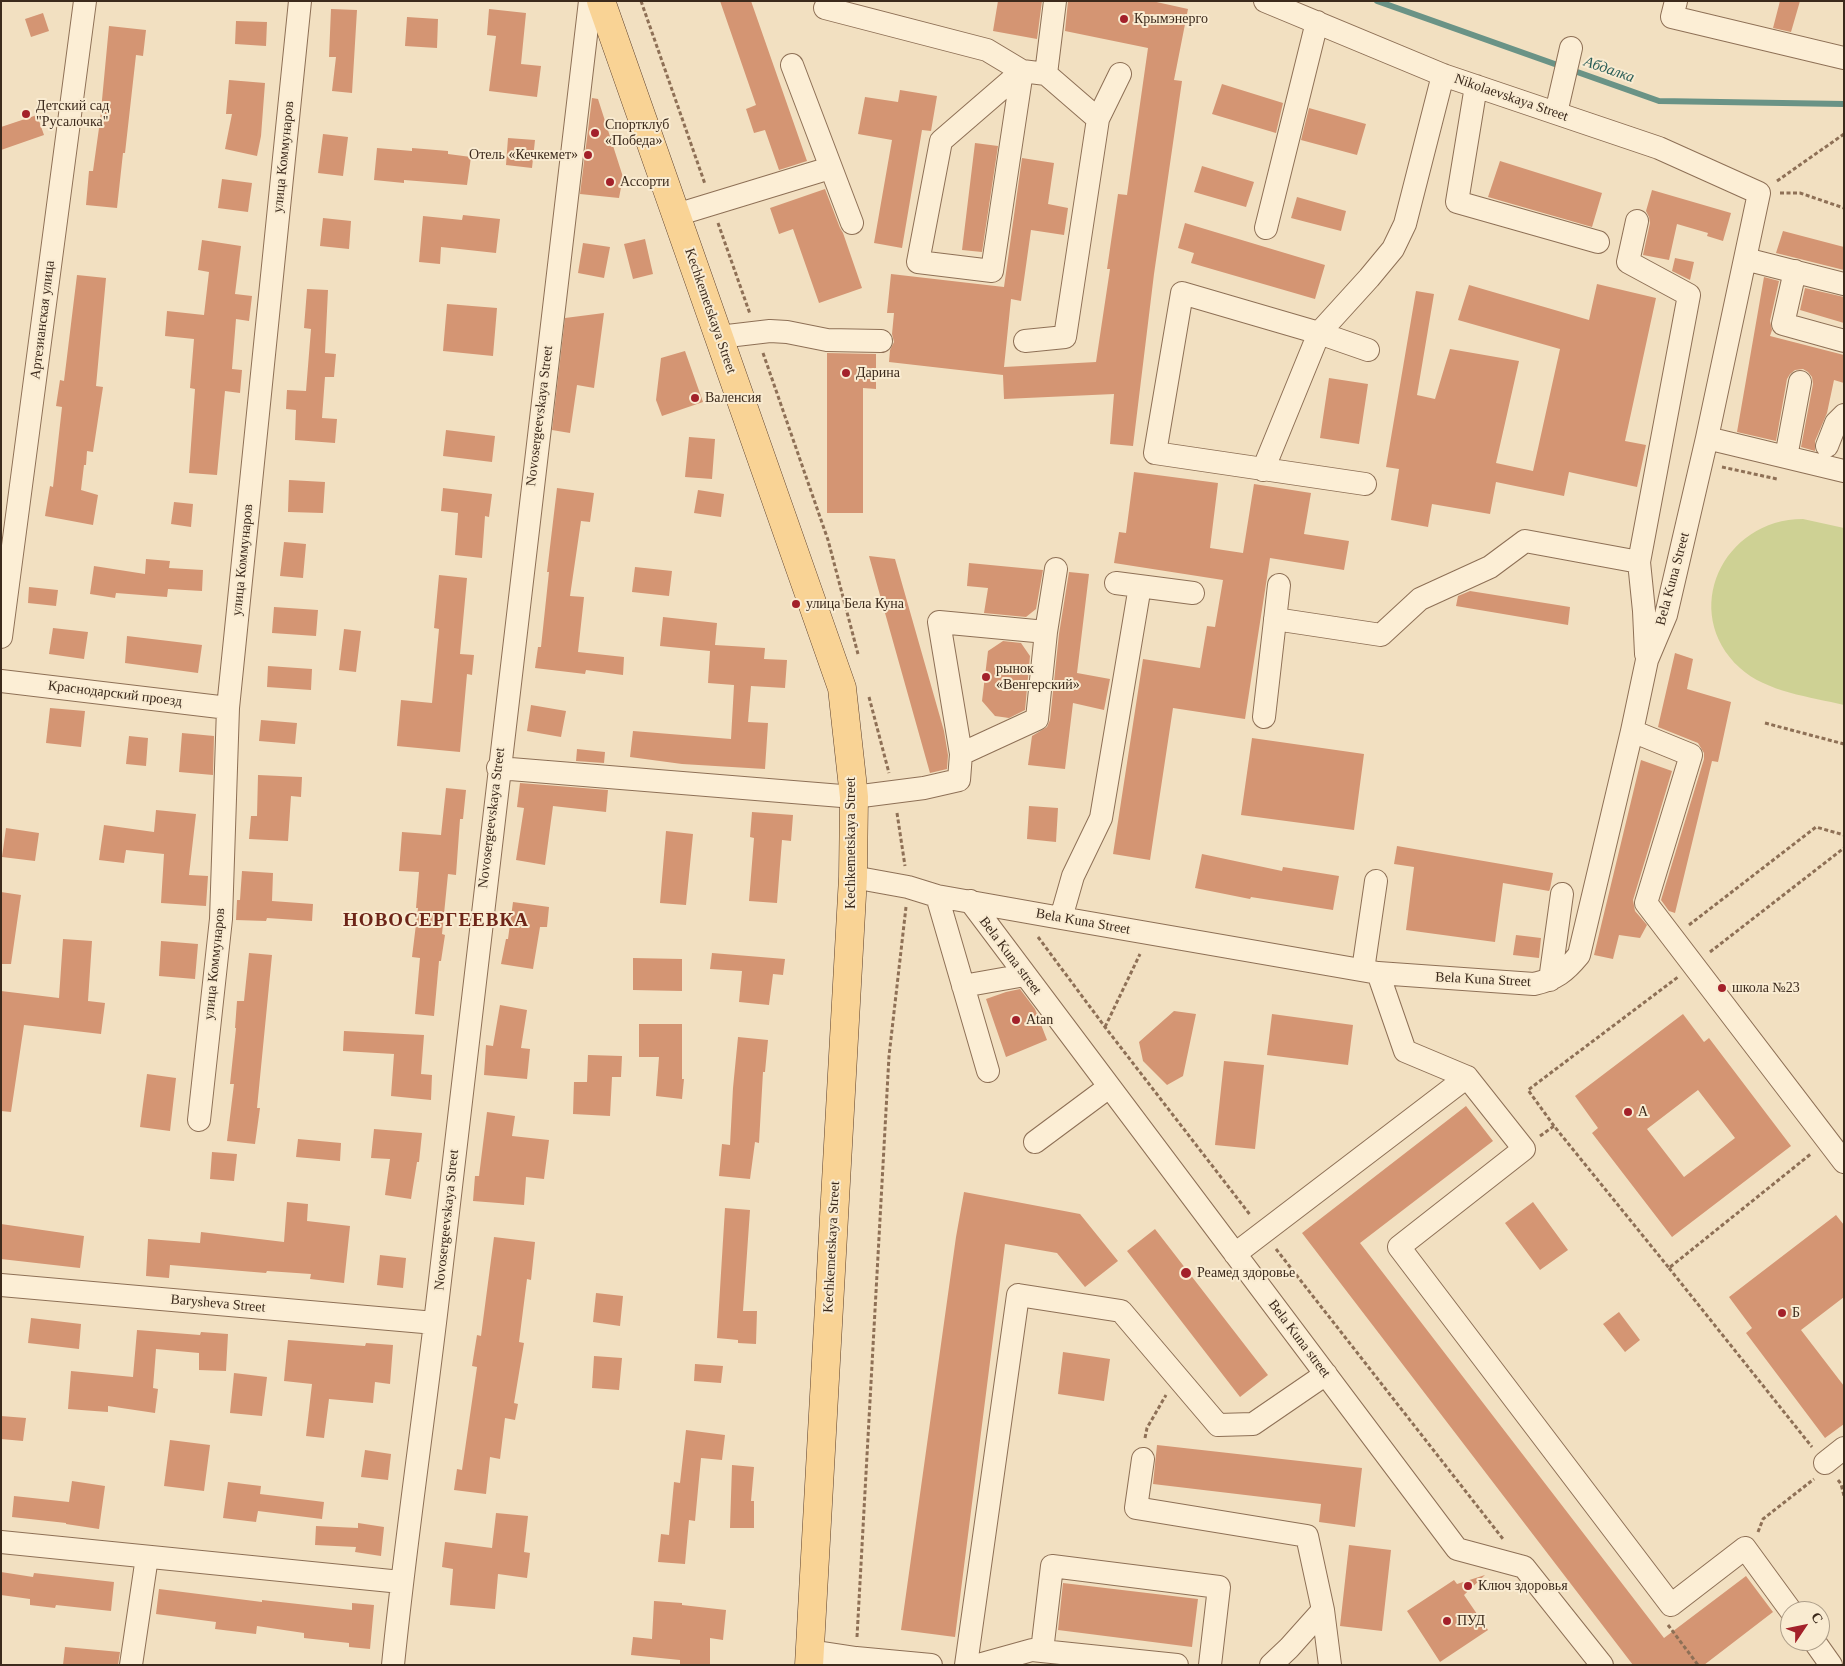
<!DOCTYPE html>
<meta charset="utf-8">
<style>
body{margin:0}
#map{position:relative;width:1845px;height:1666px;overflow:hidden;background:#f2e0c1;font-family:Georgia,serif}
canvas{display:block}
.frame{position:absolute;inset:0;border:2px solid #3c2a1c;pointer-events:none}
.north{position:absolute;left:1780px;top:1601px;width:50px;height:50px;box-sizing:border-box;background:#f9ebd1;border:1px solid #ad9e89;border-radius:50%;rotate:56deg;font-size:14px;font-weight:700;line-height:20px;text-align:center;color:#3c2a1c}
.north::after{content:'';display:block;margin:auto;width:18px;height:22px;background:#a3212a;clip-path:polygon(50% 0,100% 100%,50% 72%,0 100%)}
</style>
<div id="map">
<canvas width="1845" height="1666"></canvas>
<div class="frame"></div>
<div class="north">С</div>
</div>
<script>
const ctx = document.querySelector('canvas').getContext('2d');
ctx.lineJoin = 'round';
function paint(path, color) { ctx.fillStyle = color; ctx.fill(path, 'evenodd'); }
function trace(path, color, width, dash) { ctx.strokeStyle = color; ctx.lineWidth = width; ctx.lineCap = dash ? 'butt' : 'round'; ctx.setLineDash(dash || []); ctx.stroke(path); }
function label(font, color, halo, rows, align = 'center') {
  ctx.font = font + ' Georgia,serif'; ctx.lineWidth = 4; ctx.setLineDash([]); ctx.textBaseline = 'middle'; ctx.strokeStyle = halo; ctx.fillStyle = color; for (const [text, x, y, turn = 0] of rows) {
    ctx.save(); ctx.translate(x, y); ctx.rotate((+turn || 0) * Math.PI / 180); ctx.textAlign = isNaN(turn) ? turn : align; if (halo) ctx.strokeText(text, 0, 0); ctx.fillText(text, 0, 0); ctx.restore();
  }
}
const green = new Path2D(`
 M1803 519 1844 528V705C1811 697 1766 692 1740 668 1679 612 1723 519 1803 519Z`);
const stream = new Path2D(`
 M1377 1 1659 101 1844 104`);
const building = new Path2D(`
 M720 1H751L807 161 779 170 765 130 754 133 746 109 756 105Z
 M998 1H1042L1037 39 993 31Z
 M1068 1H1152L1188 9 1174 80 1182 81 1154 274 1133 446 1110 444 1114 394 1004 399 1003 375 889 362 890 350 894 342 892 334 894 313H887L891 274 1004 287 1022 158 1054 163 1048 204 1068 208 1064 235 1031 230 1021 301 1011 299 1004 367 1096 362 1110 269H1107L1118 194 1127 195 1148 48 1065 31Z
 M1780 1H1800L1791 32 1773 28Z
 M331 9 357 10 352 93 332 91 336 57H329Z
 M489 9 526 13 521 64 541 66 537 97 489 91 496 36 487 35Z
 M43 13 49 31 31 37 25 19Z
 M407 17 438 19 437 48 405 46Z
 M236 21 267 22 266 46 235 44Z
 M109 26 146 30 143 56 136 55 125 153H123L117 208 86 205 89 171H93L100 121Z
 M229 80 265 83 261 136 257 156 225 149 232 114H226Z
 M1222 84 1283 103 1276 133 1212 114Z
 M900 90 937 96 931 131 922 130 902 248 874 243 892 140 858 134 865 97 898 102Z
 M592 98 598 99 623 177 619 198 580 194Z
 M1309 108 1366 124 1357 155 1301 140Z
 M37 115 44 135 1 150V127Z
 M323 134 348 137 343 176 318 173Z
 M508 138 535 140 532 168 506 165Z
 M975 143 998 146 982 252 962 250Z
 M377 148 412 151V148L448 151V154L471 157 467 185 404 180V183L374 180Z
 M1500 161 1602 193 1592 227 1488 197Z
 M1202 166 1254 182 1246 207 1194 192Z
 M222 179 252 183 248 212 218 208Z
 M825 189 840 228 843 233 862 288 819 303 793 229 779 234 770 208Z
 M1652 190 1731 213 1723 241 1707 236 1708 233 1677 224 1669 260 1643 255 1650 223 1649 217 1646 211Z
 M1297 197 1346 211 1341 231 1291 218Z
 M463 215 500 219 496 253 441 247 440 264 419 262 423 216 462 220Z
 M323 218 351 221 349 249 320 246Z
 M1185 223 1325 265 1315 299 1191 263 1194 253 1178 248Z
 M1783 231 1844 247V270L1776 253Z
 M645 239 653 274 633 279 624 244Z
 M202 240 241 246 235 294 252 296 249 321 236 319 232 369 242 370 240 393 225 391 217 475 189 473 195 389 190 388 194 339 165 336 167 311 204 315 209 272 198 270Z
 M583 243 610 247 604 278 578 273Z
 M1675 258 1694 262 1690 280 1672 271Z
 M77 275 106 278 96 386 103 387 93 452 87 451 86 465H84L81 490 98 495 93 525 45 516 50 486 53 487 62 407 56 406 60 380 64 381Z
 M1764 277 1779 281 1770 321 1772 330 1770 336 1844 355V383L1834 380 1827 413 1815 441V451L1801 447 1813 384 1812 377 1808 372 1803 369 1795 370 1790 374 1787 379 1776 441 1737 432Z
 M1597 284 1656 298 1625 441 1646 445 1637 487 1569 472 1564 496 1496 482 1490 514 1432 504 1428 527 1391 520 1399 469 1386 467 1416 291 1434 294 1417 395 1435 399 1450 349 1519 361 1496 463 1533 471 1560 349 1458 320 1469 285 1589 320Z
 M1805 288 1844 297V323L1800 310Z
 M307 289 328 290 325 353 336 354 334 377H325L322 418 337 419 335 443 295 440 296 410 286 409 287 390 306 391 311 329 304 328Z
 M447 304 497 308 493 356 443 351Z
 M604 313 594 388 577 385 570 433 552 430 565 318Z
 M685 351 703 402 662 416 656 400 661 358Z
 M827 353 876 354V389L863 388V513H827Z
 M1329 378 1368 384 1359 444 1320 438Z
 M446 430 495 436 492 462 443 456Z
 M689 437 715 439 712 479 685 477Z
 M1134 472 1218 483 1210 548 1243 553 1254 484 1311 493 1304 534 1349 541 1344 570 1270 558 1245 719 1173 708 1150 860 1113 854 1143 659 1200 668 1207 626 1215 627 1223 580 1114 563 1119 532 1126 533Z
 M289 480 325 482 323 513 288 512Z
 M443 488 492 494 489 517 485 516 482 558 455 555 458 513 441 511Z
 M557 488 594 493 590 522 581 521 570 596 584 597 578 652 624 657 623 675 586 670 585 674 535 668 538 647H541L549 572H547Z
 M698 490 724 494 721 517 694 513Z
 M174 502 193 504 191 527 171 524Z
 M284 542 306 544 303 578 280 576Z
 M869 556 895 559 944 731 948 755 947 769 930 773Z
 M146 559 170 561 169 568 203 570 202 591 168 589 167 597 116 593 115 598 90 594 94 566 145 574Z
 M969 563 1043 570 1036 609 1026 617 984 613 988 588 967 586Z
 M635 567 672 571 669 596 632 592Z
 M1069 572 1089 574 1077 673 1110 679 1104 710 1073 703 1065 769 1028 765 1032 736 1047 727 1050 720 1059 634Z
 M439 575 467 578 460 654 474 655 472 675 467 674 460 752 397 746 401 700 432 703 439 629 434 628Z
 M29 587 58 590 56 606 28 603Z
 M1470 591 1570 607 1568 625 1456 606 1458 596Z
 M274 607 318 610 316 636 272 633Z
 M663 617 717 623 715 645 765 648 764 659 787 660 785 688 751 686 748 722 768 723 765 769 682 764 630 757 633 731 731 739 734 685 708 683 710 651 660 646Z
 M53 628 88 632 84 659 49 654Z
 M344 629 361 631 356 672 339 670Z
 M127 636 202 645 198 673 125 663Z
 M1003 641 1021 643 1030 656 1025 710 1009 718 995 716 982 701 988 651Z
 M1675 653 1693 659 1687 689 1731 702 1718 762 1712 761 1675 913 1669 911 1661 900 1704 759V753L1698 743 1658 727Z
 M268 666 312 669 311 690 267 687Z
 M531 705 566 711 561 737 527 731Z
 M50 708 85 711 81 747 46 743Z
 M261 720 297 723 295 744 259 741Z
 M182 733 214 736 213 775 179 772Z
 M129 736 148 738 146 766 126 764Z
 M1252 738 1364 754 1354 830 1241 815Z
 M577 749 605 752 604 763 576 761Z
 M1641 760 1672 771 1633 900 1635 911 1647 925 1640 938 1619 935 1613 959 1594 955Z
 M258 775 302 777 301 797 291 796 288 841 249 839 251 816H257Z
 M520 783 608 790 606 812 553 806 545 865 516 860 524 808 517 807Z
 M446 788 466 790 463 819H460L456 875 448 874 442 934 445 935 441 961H439L434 1016 415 1014 420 958 412 957 418 908H416L419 872 399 871 402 832 441 835Z
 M1029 806 1058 808 1056 842 1027 839Z
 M156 810 196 814 189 875 208 876 206 906 161 903 164 854 126 850 124 863 99 860 104 825 154 832Z
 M752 812 793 815 791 841 782 840 777 903 749 901 754 838 750 837Z
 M6 828 39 833 35 861 2 857Z
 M666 831 693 834 686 905 660 903Z
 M1397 846 1553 873 1550 889 1549 891 1503 883 1495 942 1406 930 1414 867 1394 864Z
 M1202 854 1282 871 1283 867 1339 876 1333 910 1251 897 1250 899 1195 888Z
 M242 871 273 873 272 901 313 904 312 921 267 918 266 921 236 920 237 900H240Z
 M1 892 21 895 11 964H1Z
 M513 902 549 907 547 927H540L533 969 501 964 506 939H508Z
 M1516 935 1541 938 1539 958 1513 955Z
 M63 939 92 941 88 1001 105 1003 101 1034 24 1025 11 1112 1 1111V991L59 998Z
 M161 941 198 944 195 979 159 976Z
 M249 953 272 955 257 1108H260L255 1144 227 1141 234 1084H230L236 1028H235L237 1001H244Z
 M712 953 785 959 783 975 773 974 769 1005 739 1002 742 971 710 969Z
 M633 958 682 959V991L633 990Z
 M1020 989 1035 1009 1047 1040 1006 1057 986 999 1006 992Z
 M500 1005 527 1010 521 1048 530 1049 527 1079 484 1075 486 1045 493 1046Z
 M1174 1011 1196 1014 1183 1076 1167 1085 1143 1061 1139 1042Z
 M1272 1014 1353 1025 1348 1065 1267 1055Z
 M1683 1014 1704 1042 1709 1038 1791 1146 1672 1237 1592 1133 1598 1128 1575 1096ZM1698 1090 1735 1138 1684 1177 1647 1129Z
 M639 1024H682V1079H684L682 1099 656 1096 659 1057H639Z
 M344 1031 424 1035 421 1074 432 1075 431 1100 391 1096 394 1054 343 1051Z
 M738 1037 768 1040 765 1072H763L759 1143 755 1142 750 1179 719 1176 722 1144 730 1145 733 1088Z
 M588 1055 622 1056 621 1077H612L610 1116 573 1114 574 1082H587Z
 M1224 1061 1264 1065 1255 1149 1215 1145Z
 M147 1074 176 1078 170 1131 140 1127Z
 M1466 1106 1493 1141 1360 1243 1664 1638 1746 1576 1773 1612 1704 1665H1633L1302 1233Z
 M487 1112 515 1116 512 1136 549 1140 544 1179 526 1177 524 1205 473 1201 475 1176H479Z
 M374 1129 422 1133 419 1162H417L411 1199 385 1195 390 1159 371 1158Z
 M298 1139 341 1143 340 1161 296 1157Z
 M212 1152 237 1154 234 1181 210 1179Z
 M964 1192 1080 1214 1118 1261 1085 1287 1057 1253 1005 1244 955 1637 901 1630 956 1237Z
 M287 1202 308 1204 307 1221 350 1226 344 1283 310 1279 311 1274 267 1271 266 1273 170 1265 169 1278 146 1276 148 1239 200 1243 201 1232 284 1242Z
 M1533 1202 1568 1250 1540 1270 1505 1223Z
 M725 1208 750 1210 743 1311H757L756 1344 738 1343V1340L717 1338Z
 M1836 1215 1844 1225V1297L1801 1330 1844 1386V1424L1825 1438 1746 1333 1752 1328 1729 1297Z
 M1 1224 84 1236 80 1268 1 1259Z
 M1155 1229 1268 1375 1240 1397 1127 1251Z
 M494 1237 535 1242 531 1280 527 1279 519 1342 524 1343 514 1403 518 1404 515 1420 505 1418 500 1459 490 1457 486 1494 454 1490 457 1469 462 1470 477 1367 472 1366 477 1335 481 1336Z
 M380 1255 406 1258 403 1288 377 1285Z
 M596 1293 623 1296 620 1326 593 1322Z
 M1619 1312 1640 1340 1625 1352 1603 1324Z
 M31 1318 81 1324 79 1349 28 1343Z
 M137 1330 200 1335 201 1332 228 1334 226 1371 199 1370V1353L156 1349 153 1388 158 1389 155 1413 108 1406V1412L68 1409 71 1371 133 1377Z
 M288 1340 365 1346 366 1343 393 1345 390 1384 375 1382 373 1403 329 1399 324 1438 306 1436 312 1384 284 1381Z
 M1063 1352 1110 1359 1104 1401 1058 1394Z
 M594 1356 622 1358 619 1390 592 1388Z
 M695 1364 723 1366 721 1383 694 1381Z
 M234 1373 267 1377 262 1416 230 1413Z
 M1 1416 26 1418 23 1441 1 1439Z
 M686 1430 725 1435 722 1460 701 1458 695 1521 689 1520 685 1564 658 1562 661 1534 669 1535 674 1482 680 1483Z
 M170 1440 210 1445 204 1491 164 1486Z
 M1157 1445 1362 1468 1355 1527 1319 1522 1321 1504 1153 1484Z
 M365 1450 391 1454 388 1480 361 1477Z
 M732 1465 754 1467 751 1501H754V1528H730Z
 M72 1481 105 1486 99 1529 66 1524V1523L12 1517 14 1496 69 1502Z
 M228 1482 261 1486 260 1494 324 1502 322 1519 258 1511 256 1522 223 1518Z
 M496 1513 528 1516 524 1552 530 1553 527 1578 498 1574 495 1609 450 1605 453 1569 442 1567 445 1542 492 1548Z
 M358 1523 384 1527 381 1556 355 1552 356 1547 315 1545 316 1526 358 1528Z
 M1349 1545 1391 1550 1382 1631 1340 1626Z
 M1 1572 33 1577 34 1573 114 1582 111 1611 56 1605 55 1608 30 1605V1599L1 1595Z
 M1485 1575 1464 1595 1488 1630 1440 1662 1407 1611 1454 1580 1457 1584Z
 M1063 1583 1198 1599 1192 1647 1058 1630Z
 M159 1589 262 1602V1600L352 1610V1603L374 1605 370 1649 349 1647V1643L304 1638V1633L257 1626 256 1634 215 1629 216 1622 156 1614Z
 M654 1601 682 1603V1605L726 1610 723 1640 710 1638V1665H680V1660L631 1655 633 1637 652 1639Z
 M65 1647 120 1652 118 1665H63Z`);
const path = new Path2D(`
 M641 1 705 184
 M1777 181 1844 134
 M1780 193H1800L1844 208
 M718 223 750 314
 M763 353 828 540 858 654
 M1722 467 1777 479
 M869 697 889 773
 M1765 723 1844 744
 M897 813 905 866
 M1689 925 1816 827 1844 835
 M1038 937 1105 1027 1251 1216
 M1710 952 1844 848
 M1105 1027 1140 954
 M1554 1126 1528 1090 1678 977
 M1540 1136 1554 1126 1669 1268 1812 1153
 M1276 1249 1503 1539
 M1669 1268 1812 1447
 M1145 1438 1147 1428 1166 1395
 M1838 1480 1841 1484 1844 1496
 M1758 1532 1763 1519 1814 1479
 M1668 1625 1698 1665
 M857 1637 889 1056 906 907`);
const minor = new Path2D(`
 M1055 1 1046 74 1098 119 1120 74
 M1676 1 1672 17 1844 58
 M825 8 987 50 1022 71 992 271 918 262 941 141 1022 71 1046 74
 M792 65 852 223
 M1476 86 1457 202 1598 242
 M1556 113 1571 48
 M676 215 830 168
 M1637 221 1628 262 1689 295 1639 562 1644 611 1646 654
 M1266 228 1317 22
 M1745 259 1844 284
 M1795 271 1783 324 1844 341
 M719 337 770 331 787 332 827 340 881 341
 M1025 341 1065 337 1098 119
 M1707 438 1844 471
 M1827 446 1836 423 1844 415
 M1786 457 1800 382
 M1263 470 1319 333 1369 278 1393 249 1405 224 1443 75
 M1365 484 1155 453 1182 293 1319 333 1368 350
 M1116 583 1193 593
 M1275 619 1381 635 1420 599 1490 567 1525 541 1639 562
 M1046 632 1056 569
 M1 637 85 1
 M1 681 228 708
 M1264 717 1279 585
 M1632 731 1691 755 1646 903 1844 1162
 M498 768 854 797 924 788 959 780 961 754 939 622 1046 632 1037 719 961 754
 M853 877 908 887 937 896 1061 918 1378 973 1534 984C1556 979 1565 972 1579 955L1632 731 1647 660 1666 615 1707 438 1759 193 1659 148 1443 75 1265 1
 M937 896 988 1071
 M970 901 1457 1549 1524 1567 1602 1665
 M1061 918 1073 876 1101 818 1140 586
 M1363 970 1376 881
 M1378 973 1405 1051 1467 1077 1524 1149 1399 1247 1671 1605 1745 1548 1791 1611
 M1550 980 1562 894
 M963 986 1025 975
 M199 1120 221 919 228 708 300 1
 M1035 1142 1109 1087
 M1235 1254 1467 1077
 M1 1285 435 1323
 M1143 1459 1136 1508 1307 1536 1323 1610 1330 1665
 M1825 1463 1844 1448
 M1 1542 401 1582
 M1814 1641 1831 1665
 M810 1651 856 1658 931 1665
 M1042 1651 1052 1566 1219 1587 1210 1665
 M131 1665 147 1557
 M393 1665C405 1545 423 1425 437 1306 486 871 538 436 590 1
 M966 1665 1018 1295 1121 1311 1218 1425 1253 1424 1326 1374
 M978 1665 1032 1650 1177 1665
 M1271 1665 1289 1648 1323 1610`);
const major = new Path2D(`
 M601 1 842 688 854 797 853 877 809 1665`);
const markers = [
 [1124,19,5,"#a3212a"],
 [26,114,5,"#a3212a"],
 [595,133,5,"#a3212a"],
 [588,155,5,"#a3212a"],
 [610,182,5,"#a3212a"],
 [846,373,5,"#a3212a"],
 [695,398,5,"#a3212a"],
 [796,604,5,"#a3212a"],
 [986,677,5,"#a3212a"],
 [1722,988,5,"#a3212a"],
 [1016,1020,5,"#a3212a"],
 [1628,1112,5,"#a3212a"],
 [1186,1273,6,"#a3212a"],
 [1782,1313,5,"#a3212a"],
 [1468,1586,5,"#a3212a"],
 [1447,1621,5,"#a3212a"]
];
const poiNames = [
 ["Крымэнерго",1134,19],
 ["Детский сад",36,106],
 ["\"Русалочка\"",36,122],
 ["Спортклуб",605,125],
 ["«Победа»",605,141],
 ["Отель «Кечкемет»",578,155,"right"],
 ["Ассорти",620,182],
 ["Дарина",856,373],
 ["Валенсия",705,398],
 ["улица Бела Куна",806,604],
 ["рынок",996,669],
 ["«Венгерский»",996,685],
 ["школа №23",1732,988],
 ["Аtan",1026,1020],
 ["А",1638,1112],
 ["Реамед здоровье",1197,1273],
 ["Б",1792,1313],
 ["Ключ здоровья",1478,1586],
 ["ПУД",1457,1621]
];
const streetNames = [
 ["Nikolaevskaya Street",1511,98,19],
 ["улица Коммунаров",284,157,-84],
 ["Kechkemetskaya Street",710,311,71],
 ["Артезианская улица",43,320,-83],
 ["Novosergeevskaya Street",540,416,-83],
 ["улица Коммунаров",243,560,-84],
 ["Bela Kuna Street",1673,579,-75],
 ["Краснодарский проезд",115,694,7],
 ["Novosergeevskaya Street",492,818,-83],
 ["Kechkemetskaya Street",851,843,-90],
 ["Bela Kuna Street",1083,922,10],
 ["Bela Kuna street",1010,956,53],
 ["улица Коммунаров",215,964,-84],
 ["Bela Kuna Street",1483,980,3],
 ["Novosergeevskaya Street",447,1220,-84],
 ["Kechkemetskaya Street",832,1247,-87],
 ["Barysheva Street",218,1304,5],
 ["Bela Kuna street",1299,1339,53]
];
const waterNames = [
 ["Абдалка",1609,70,19]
];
const districtNames = [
 ["НОВОСЕРГЕЕВКА",436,921]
];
paint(green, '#ced194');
trace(stream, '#6a9386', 6);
paint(building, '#d49573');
trace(minor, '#8e7056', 24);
trace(major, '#5b3e2b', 29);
trace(path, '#8e7056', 3, [4, 2.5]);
trace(minor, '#fceed5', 22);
trace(major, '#f9d395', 28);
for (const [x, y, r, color] of markers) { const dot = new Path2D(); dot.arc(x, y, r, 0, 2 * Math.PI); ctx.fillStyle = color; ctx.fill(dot); trace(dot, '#f9ebd1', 2); }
label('14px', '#3c2a1c', '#f9ebd1', poiNames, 'left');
label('14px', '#3c2a1c', '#f9ebd1', streetNames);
label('italic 15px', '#2a5d57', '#f9ebd1', waterNames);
ctx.letterSpacing = '1px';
label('bold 19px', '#6d2417', '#f9ebd1', districtNames);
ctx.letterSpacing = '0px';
</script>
